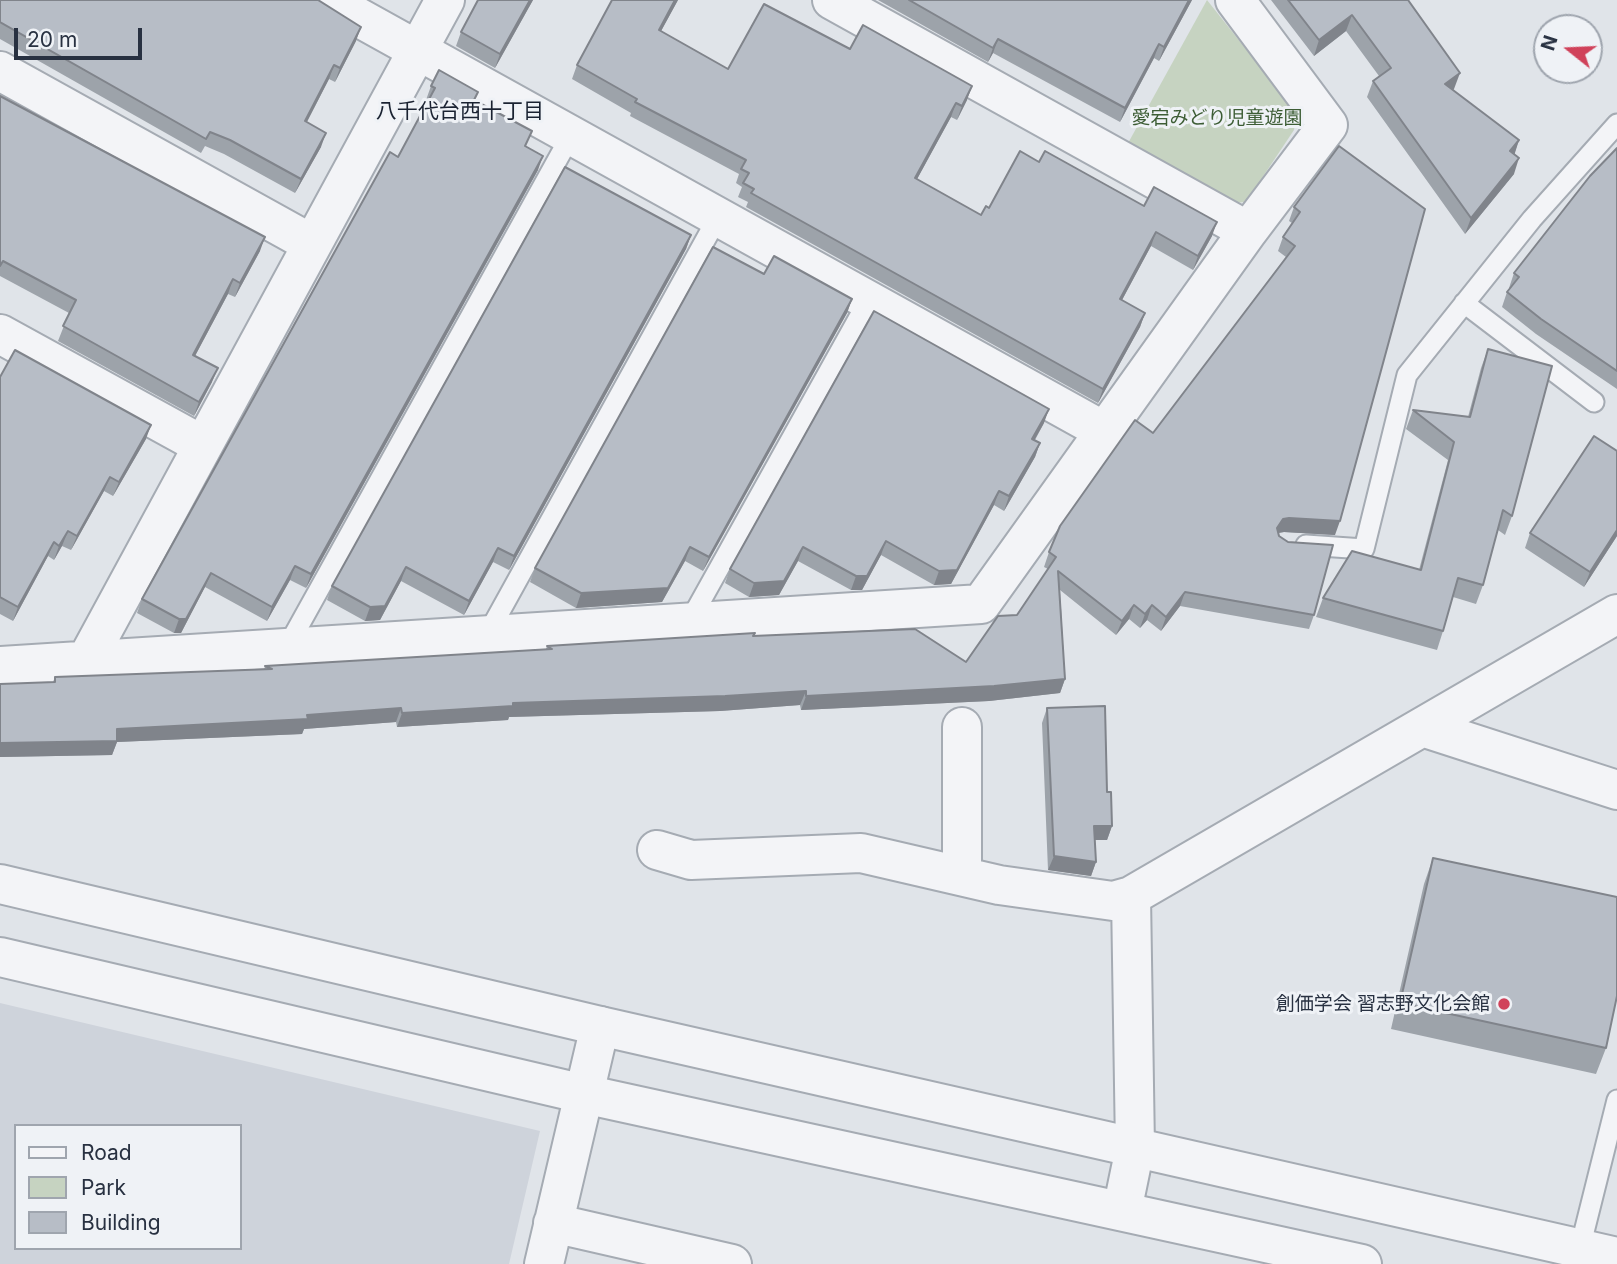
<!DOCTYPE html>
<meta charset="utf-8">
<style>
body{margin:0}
#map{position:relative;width:1617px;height:1264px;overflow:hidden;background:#e0e4e9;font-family:Inter,sans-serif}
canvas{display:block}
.legend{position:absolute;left:14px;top:1124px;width:228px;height:126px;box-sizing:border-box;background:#eff2f6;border:2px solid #9fa5ae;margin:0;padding:9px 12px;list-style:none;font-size:21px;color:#283141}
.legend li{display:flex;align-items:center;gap:14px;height:35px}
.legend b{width:35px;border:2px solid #9fa5ae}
.north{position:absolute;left:1533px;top:14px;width:70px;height:70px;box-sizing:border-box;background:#eff2f6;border:2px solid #9fa5ae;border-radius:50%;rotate:288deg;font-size:19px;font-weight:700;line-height:28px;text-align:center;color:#283141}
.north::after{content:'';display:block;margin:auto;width:24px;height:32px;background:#d0425a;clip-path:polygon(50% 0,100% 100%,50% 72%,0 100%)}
.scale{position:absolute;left:14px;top:28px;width:128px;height:32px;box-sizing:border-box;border:4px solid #283141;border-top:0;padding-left:9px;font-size:21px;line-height:24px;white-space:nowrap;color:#283141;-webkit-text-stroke:5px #eff2f6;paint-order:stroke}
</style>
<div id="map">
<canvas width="1617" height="1264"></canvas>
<ul class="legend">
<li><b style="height:9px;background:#f3f4f7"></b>Road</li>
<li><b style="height:19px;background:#c6d3c1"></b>Park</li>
<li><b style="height:19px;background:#b7bdc6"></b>Building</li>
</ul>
<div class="north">N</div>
<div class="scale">20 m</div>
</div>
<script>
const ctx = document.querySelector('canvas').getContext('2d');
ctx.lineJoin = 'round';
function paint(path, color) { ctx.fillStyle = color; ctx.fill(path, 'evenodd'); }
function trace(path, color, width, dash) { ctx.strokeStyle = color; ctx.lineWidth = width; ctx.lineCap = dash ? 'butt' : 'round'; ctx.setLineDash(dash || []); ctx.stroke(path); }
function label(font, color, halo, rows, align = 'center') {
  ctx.font = font + ' Inter,"Noto Sans JP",sans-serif'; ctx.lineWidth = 6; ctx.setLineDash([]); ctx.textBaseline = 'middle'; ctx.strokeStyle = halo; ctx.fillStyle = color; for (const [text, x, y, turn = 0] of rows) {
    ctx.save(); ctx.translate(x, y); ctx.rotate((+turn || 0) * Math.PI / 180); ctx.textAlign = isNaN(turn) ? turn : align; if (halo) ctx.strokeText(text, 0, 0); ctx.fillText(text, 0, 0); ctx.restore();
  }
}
const built = new Path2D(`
 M0 1003 540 1131 509 1264H0ZM16 1126H240V1248H16Z`);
const green = new Path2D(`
 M1207 0 1296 112 1294 130 1246 202 1231 203 1127 145Z`);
const service = new Path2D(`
 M1464 303 1594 402
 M1306 545 1364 549 1407 375 1532 219 1617 124
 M688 624 868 301
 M487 635 718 217
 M286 649 570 137
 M1580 1248 1617 1100`);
const minor = new Path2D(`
 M327 0 1104 431
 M832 0 1248 231
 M0 71 312 244
 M0 334 202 445
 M85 663 445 0
 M0 666 981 604 1248 231 1328 125 1235 0
 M1425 728 1617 790
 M657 850 691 860 861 853 999 885 1113 901 1131 896 1617 614
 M962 875V727
 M1122 1211 1135 1148 1131 896
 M553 1223 732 1264
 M544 1264 600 1026`);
const tertiary = new Path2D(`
 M0 884 600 1026 1617 1257
 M0 957 584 1094 1362 1264`);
const wall = new Path2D(`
 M0 0 356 41 335 82 329 79 307 122 321 147 295 193 224 154 205 146 201 153 0 39Z
 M478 0H533L495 68 456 46 461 32Z
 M612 0H678L661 31 728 69 850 49 967 100 957 120 951 117 917 179 981 215 1039 162 1144 206 1212 236 1193 270 1151 246 1122 300 1145 313 1140 327 1098 403 746 207 748 202 738 197 742 187 736 183 739 174 630 116 631 113 572 79 577 65Z
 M878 0H1192L1159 61 1154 58 1120 122 993 53 988 62Z
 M1271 0H1408L1454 89 1453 90 1519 140 1514 154V174L1465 234 1367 97 1373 81 1379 76 1346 31 1314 56Z
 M431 86 475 101 526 147 538 170 306 588 290 580 267 621 205 587 181 633H174L137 613 142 599 398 157 428 101 426 100Z
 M0 96 260 251 235 297 228 294 195 356 212 382 194 416 58 341 69 313 0 276Z
 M1339 146 1335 535 1284 532 1278 533 1314 615 1309 629 1180 606 1161 631 1147 620 1140 628 1129 619 1116 635 1060 590 1065 679 1060 693 989 701 801 710 800 705 720 711 509 717 508 720 397 727 396 722 304 729 302 734 117 742 112 755 0 757V684L53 682 55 677 264 670 265 666 546 649 547 646 754 636 966 662 1017 615 1048 569 1044 567 1049 552 1153 433 1286 257 1278 251 1283 237 1292 223 1289 221 1294 207Z
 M1617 148V389L1536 334 1502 307 1507 292 1510 289 1509 288 1514 273Z
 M691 235 686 249 509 570 493 562 464 615 401 581 380 620 365 621 327 600 332 586Z
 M764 274 852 299 847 313 703 571 685 561 662 602 576 608 530 582 535 568Z
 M1488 349 1512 516 1505 535 1498 530 1483 585 1476 604 1453 597 1443 631 1437 650 1316 617 1323 598 1419 570 1448 460 1406 429 1413 410 1468 417 1481 368Z
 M0 377 146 439 113 496 104 491 71 550 62 546 54 560 48 556 13 621 0 614Z
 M1044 423 1035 440 1040 443 1035 457 1004 511 994 505 951 584 934 585 881 555 862 590H851L798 561 779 595 749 597 725 583 730 569Z
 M1530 533 1617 536 1584 587 1525 548Z
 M1047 708 1107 792 1112 826 1107 840H1095L1096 862 1091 876 1048 870 1042 723Z
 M1433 858 1606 1048 1596 1074 1391 1029 1424 884Z`);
const shadedWall = new Path2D(`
 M530 0H533L495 68 500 54Z
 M675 0H678L654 44 659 30Z
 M1189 0H1192L1159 61 1164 47Z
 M1352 15 1346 31 1314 56 1319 40Z
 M361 27 356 41 335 82 340 68Z
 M998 39 993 53 988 62 993 48Z
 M1159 44 1154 58 1120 122 1125 108Z
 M334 65 329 79 300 135 305 121Z
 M1460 73 1454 89 1439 100 1445 84Z
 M972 86 967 100 957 120 962 106Z
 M956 103 951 117 910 192 915 178Z
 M326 133 321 147 295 193 301 179Z
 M1519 140 1514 156 1510 151Z
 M543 156 538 170 306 588 311 574Z
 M1519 158 1514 174 1465 234 1471 218Z
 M1217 222 1212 236 1193 270 1198 256Z
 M1156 232 1151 246 1115 313 1120 299Z
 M691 235 686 249 509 570 514 556Z
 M265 237 260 251 235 297 240 283Z
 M233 279 228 294 188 369 193 355Z
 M852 299 847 313 703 571 709 557Z
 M1145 313 1140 327 1098 403 1103 389Z
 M218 368 212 382 194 416 199 402Z
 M1049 409 1044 423 1027 453 1032 439Z
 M151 425 146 439 113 496 119 482Z
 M1040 443 1035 457 1004 511 1009 496Z
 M110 477 104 491 71 550 77 536Z
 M999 491 994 505 951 584 934 585 939 571Z
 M1289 518 1340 521 1335 535 1284 532 1278 533 1277 528 1283 519Z
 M1617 530V536L1584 587 1590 572Z
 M68 531 62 546 54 560 59 546Z
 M886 541 881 555 862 590H851L856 576Z
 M54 542 48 556 13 621 18 607Z
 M690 547 685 561 662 602 576 608 581 593Z
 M803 547 798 561 779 595 749 597 754 583Z
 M498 548 493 562 464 615 469 601Z
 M295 566 290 580 267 621 272 607Z
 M406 567 401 581 380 620 365 621 370 607Z
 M211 573 205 587 181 633H174L179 619Z
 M1185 592 1180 606 1161 631 1166 617Z
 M1134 605 1129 619 1116 635 1122 621Z
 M1152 605 1147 620 1140 628 1145 614Z
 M1065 679 1060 693 989 701 801 710 806 696Z
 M806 691 800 705 720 711 509 717 508 720 397 727 402 713 513 703Z
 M401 708 396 722 304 729 302 734 117 742 112 755 0 757V743L117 729Z
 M1094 826H1112L1107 840H1089Z
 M1054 856 1096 862 1091 876 1048 870Z`);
const building = new Path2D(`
 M0 0H318L361 27 340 68 334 65 305 121 326 133 301 179 230 140 210 132 206 139 0 22Z
 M478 0H530L500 54 461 32Z
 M612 0H675L659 30 728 69 764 4 850 49 863 25 972 86 962 106 956 103 915 178 981 215 986 206 989 208 1020 151 1039 162 1045 151 1144 206 1154 187 1217 222 1198 256 1156 232 1120 299 1145 313 1103 389 751 193 754 189 743 183 749 173 741 169 746 160 635 102 637 99 577 65Z
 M909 0H1189L1164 47 1159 44 1125 108 998 39 993 48Z
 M1288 0H1408L1460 73 1445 84 1519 140 1510 151 1519 158 1471 218 1373 81 1391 68 1352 15 1319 40Z
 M439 70 478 92 474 100 532 131 525 146 543 156 311 574 295 566 272 607 211 573 186 619H179L142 599 390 152 398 157 435 88 431 86Z
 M0 96 265 237 240 283 233 279 193 355 218 368 199 402 63 326 76 300 3 261 0 266Z
 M1339 146 1425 209 1340 521 1289 518 1283 519 1277 528 1279 536 1288 542 1333 545 1314 615 1185 592 1166 617 1152 605 1145 614 1134 605 1122 621 1058 571 1065 679 994 686 806 696V691L725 696 513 703V706L402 713 401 708 307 715 308 719 117 729V741L0 743V684L55 682V677L272 669 265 666 552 649 547 646 755 633 753 636 915 629 966 662 998 616 1017 615 1056 557 1049 552 1060 526 1135 420 1153 433 1295 246 1283 237 1300 212 1294 207Z
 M1617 148V371L1541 319 1507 292 1519 277 1514 273 1590 176Z
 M565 167 691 235 514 556 498 548 469 601 406 567 385 606 370 607 332 586Z
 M713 247 764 274 774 256 852 299 709 557 690 547 668 588 581 593 535 568Z
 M874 311 1049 409 1032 439 1040 443 1009 496 999 491 957 570 939 571 886 541 867 576H856L803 547 784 581 754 583 730 569Z
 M1488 349 1552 366 1512 516 1503 510 1483 585 1458 578 1443 631 1323 598 1352 551 1421 570 1454 442 1413 410 1470 417Z
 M15 350 151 425 119 482 110 477 77 536 68 531 59 546 54 542 18 607 0 597V377Z
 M1594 436 1617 451V530L1590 572 1530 533Z
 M1105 706 1107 792H1111L1112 826H1094L1096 862 1054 856 1047 708Z
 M1433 858 1617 897V996L1606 1048 1400 1003Z`);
const markers = [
 [1504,1004,7,"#d0425a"]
];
const parkNames = [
 ["愛宕みどり児童遊園",1217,118]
];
const poiNames = [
 ["創価学会 習志野文化会館",1490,1004]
];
const neighbourhoodNames = [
 ["八千代台西十丁目",460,112]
];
paint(built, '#ced3db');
paint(green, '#c6d3c1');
trace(service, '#a5abb3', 23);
trace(minor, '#a5abb3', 42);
trace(tertiary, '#a5abb3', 42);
trace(service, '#f3f4f7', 19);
trace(minor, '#f3f4f7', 38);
trace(tertiary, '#f3f4f7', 38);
paint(wall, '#9da3aa');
paint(shadedWall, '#80848b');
paint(building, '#b7bdc6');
trace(building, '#80848b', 2);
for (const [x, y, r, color] of markers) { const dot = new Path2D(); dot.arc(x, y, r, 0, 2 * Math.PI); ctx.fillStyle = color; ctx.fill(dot); trace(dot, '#eff2f6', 2.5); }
label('19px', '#3d5d35', '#eff2f6', parkNames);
label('19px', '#283141', '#eff2f6', poiNames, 'right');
label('21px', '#1a2231', '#eff2f6', neighbourhoodNames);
</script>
